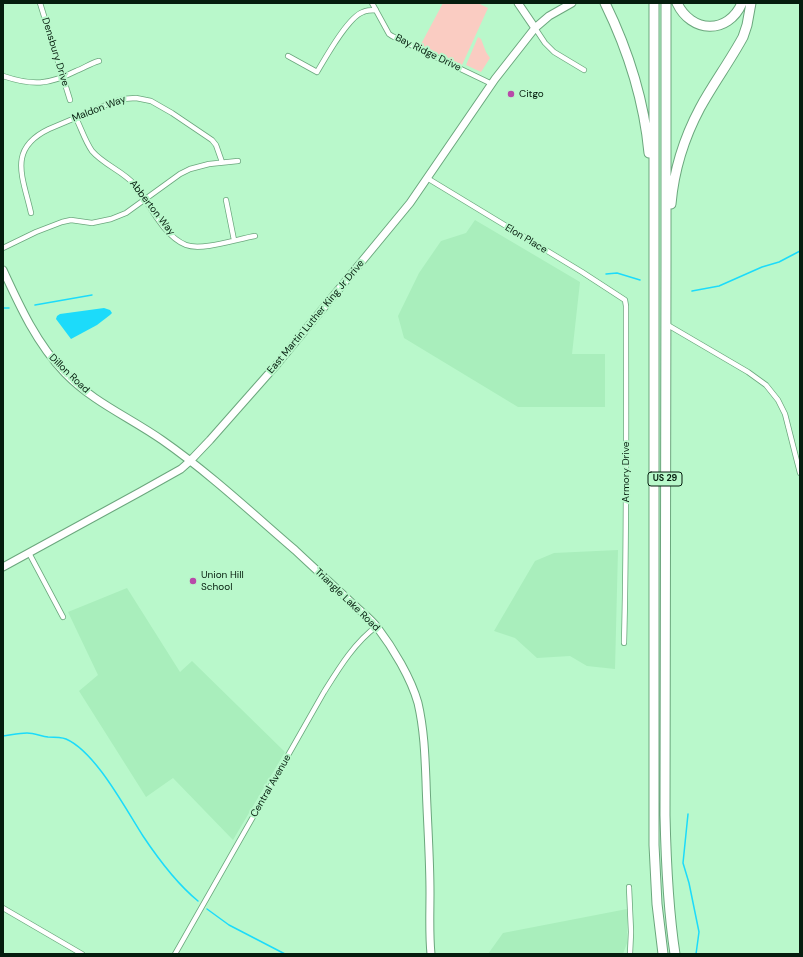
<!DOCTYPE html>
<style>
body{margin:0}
#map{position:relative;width:803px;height:957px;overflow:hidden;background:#b9f8cb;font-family:"DM Sans",sans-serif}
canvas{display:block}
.frame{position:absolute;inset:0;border:4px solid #051d0e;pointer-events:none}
</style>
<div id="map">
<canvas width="803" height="957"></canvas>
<div class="frame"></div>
</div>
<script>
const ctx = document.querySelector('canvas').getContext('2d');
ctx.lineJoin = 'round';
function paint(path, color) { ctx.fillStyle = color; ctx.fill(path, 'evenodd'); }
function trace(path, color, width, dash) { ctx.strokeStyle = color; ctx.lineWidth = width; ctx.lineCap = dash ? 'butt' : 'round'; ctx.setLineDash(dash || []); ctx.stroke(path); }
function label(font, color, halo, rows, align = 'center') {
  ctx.font = font + ' "DM Sans",sans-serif'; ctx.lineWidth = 4; ctx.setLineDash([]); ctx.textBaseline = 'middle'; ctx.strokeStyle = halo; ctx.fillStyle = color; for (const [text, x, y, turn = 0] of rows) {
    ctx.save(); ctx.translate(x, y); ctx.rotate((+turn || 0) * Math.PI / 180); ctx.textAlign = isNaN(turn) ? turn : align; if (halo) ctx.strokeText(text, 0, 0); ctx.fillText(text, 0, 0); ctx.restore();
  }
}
const built = new Path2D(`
 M475 220 580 282 572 354H605V407H518L404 338 398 316 419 273 441 241 466 233Z
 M618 550 615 669 587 666 570 656 537 658 515 638 494 631 535 561 554 553Z
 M127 588 180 672 192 661 285 752 233 840 173 778 146 797 79 691 98 675 68 612Z
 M627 909V943L623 954H488L503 933Z`);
const green = new Path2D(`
 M443 3H478L488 8 462 65 420 46Z
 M478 37 481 39 486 52 490 58 481 72 466 65Z`);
const water = new Path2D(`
 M104 308 110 310 112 313 110 315 97 325 71 339 56 319 57 316 60 314Z`);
const stream = new Path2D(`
 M606 274 617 273 640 280
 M692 291 719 286 762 267 779 262 800 251
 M35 305 92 295
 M3 308H9
 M3 736C11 735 19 733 27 733 34 733 41 736 48 737 54 737 61 737 66 739 96 752 126 810 143 836 159 860 176 883 198 901
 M688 814 683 863 689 883 699 932 696 954
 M207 909 229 925 285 954`);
const street = new Path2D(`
 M40 3 70 100
 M372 3 389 34 392 36 492 84
 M535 28 545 43 554 52 584 70
 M288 56 317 72C326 57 348 17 363 12 367 10 372 10 376 10
 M3 76C33 86 48 85 76 71 84 68 91 63 99 61
 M76 118C81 128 85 141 92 151 104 165 123 171 135 185 149 203 163 236 186 245 202 251 237 239 255 236
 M427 178 582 272 625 300 626 306C626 418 627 531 624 643
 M226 200 234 240
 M31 213C23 177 7 149 49 129L113 102 122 99 136 98 151 101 172 113 212 140 216 145 222 162
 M3 248 36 232 62 222 71 220 92 223 111 219 126 213 180 174 190 169 209 164 238 161
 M666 324 748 372 766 385 778 400 785 414 800 473
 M29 553 63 617
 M629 887 631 932 630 954
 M3 908 82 954
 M175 954 324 692C339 668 354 643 377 626`);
const secondary = new Path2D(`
 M518 3 535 28
 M3 270C20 307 37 344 65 373 93 402 129 417 162 440 208 472 252 513 295 550 314 568 333 585 352 603 360 611 370 618 377 627 393 648 411 678 418 703 424 729 425 755 426 781 427 818 430 856 430 893 430 914 429 934 431 954
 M3 567 140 492 181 469 190 461 210 440 278 363 410 203 495 79 535 28 549 16 572 3`);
const highway = new Path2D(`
 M605 3C628 50 644 100 649 153
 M654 3V845L657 904 663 954
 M666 3V261L665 815C666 862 668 908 675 954
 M677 3C691 33 728 35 742 3
 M671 204C674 170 684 138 700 108 713 84 730 61 743 37L747 25 751 3`);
const markers = [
 [511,94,4,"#b84aa9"],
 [193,581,4,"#b84aa9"]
];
const shields = [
 [665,479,34]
];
const shieldNames = [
 ["US 29",665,479]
];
const streetNames = [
 ["Densbury Drive",55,52,73],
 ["Bay Ridge Drive",428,53,26],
 ["Maldon Way",99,109,-21],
 ["Abberton Way",152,208,52],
 ["Elon Place",526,239,31],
 ["East Martin Luther King Jr Drive",316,317,-50],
 ["Dillon Road",69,374,44],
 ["Armory Drive",626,472,-90],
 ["Triangle Lake Road",347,600,44],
 ["Central Avenue",271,786,-60]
];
const poiNames = [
 ["Citgo",519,94],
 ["Union Hill",201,575],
 ["School",201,587]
];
paint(built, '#a9eebc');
paint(green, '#faccc2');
paint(water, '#1cdbfa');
trace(stream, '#1cdbfa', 1.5);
trace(street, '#6ba77d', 6);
trace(secondary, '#6ba77d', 9);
trace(highway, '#6ba77d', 11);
trace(street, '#fff', 4.5);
trace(secondary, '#fff', 7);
trace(highway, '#fff', 9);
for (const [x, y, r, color] of markers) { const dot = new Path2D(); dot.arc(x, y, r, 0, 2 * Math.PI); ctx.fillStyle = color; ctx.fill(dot); trace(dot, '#b9f8cb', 1.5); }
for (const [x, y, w] of shields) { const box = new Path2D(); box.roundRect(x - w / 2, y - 7, w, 14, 3); ctx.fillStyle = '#b9f8cb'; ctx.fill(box); trace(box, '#051d0e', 1); }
label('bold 9px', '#051d0e', null, shieldNames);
label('10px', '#051d0e', '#b9f8cb', streetNames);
label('10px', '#051d0e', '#b9f8cb', poiNames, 'left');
</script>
